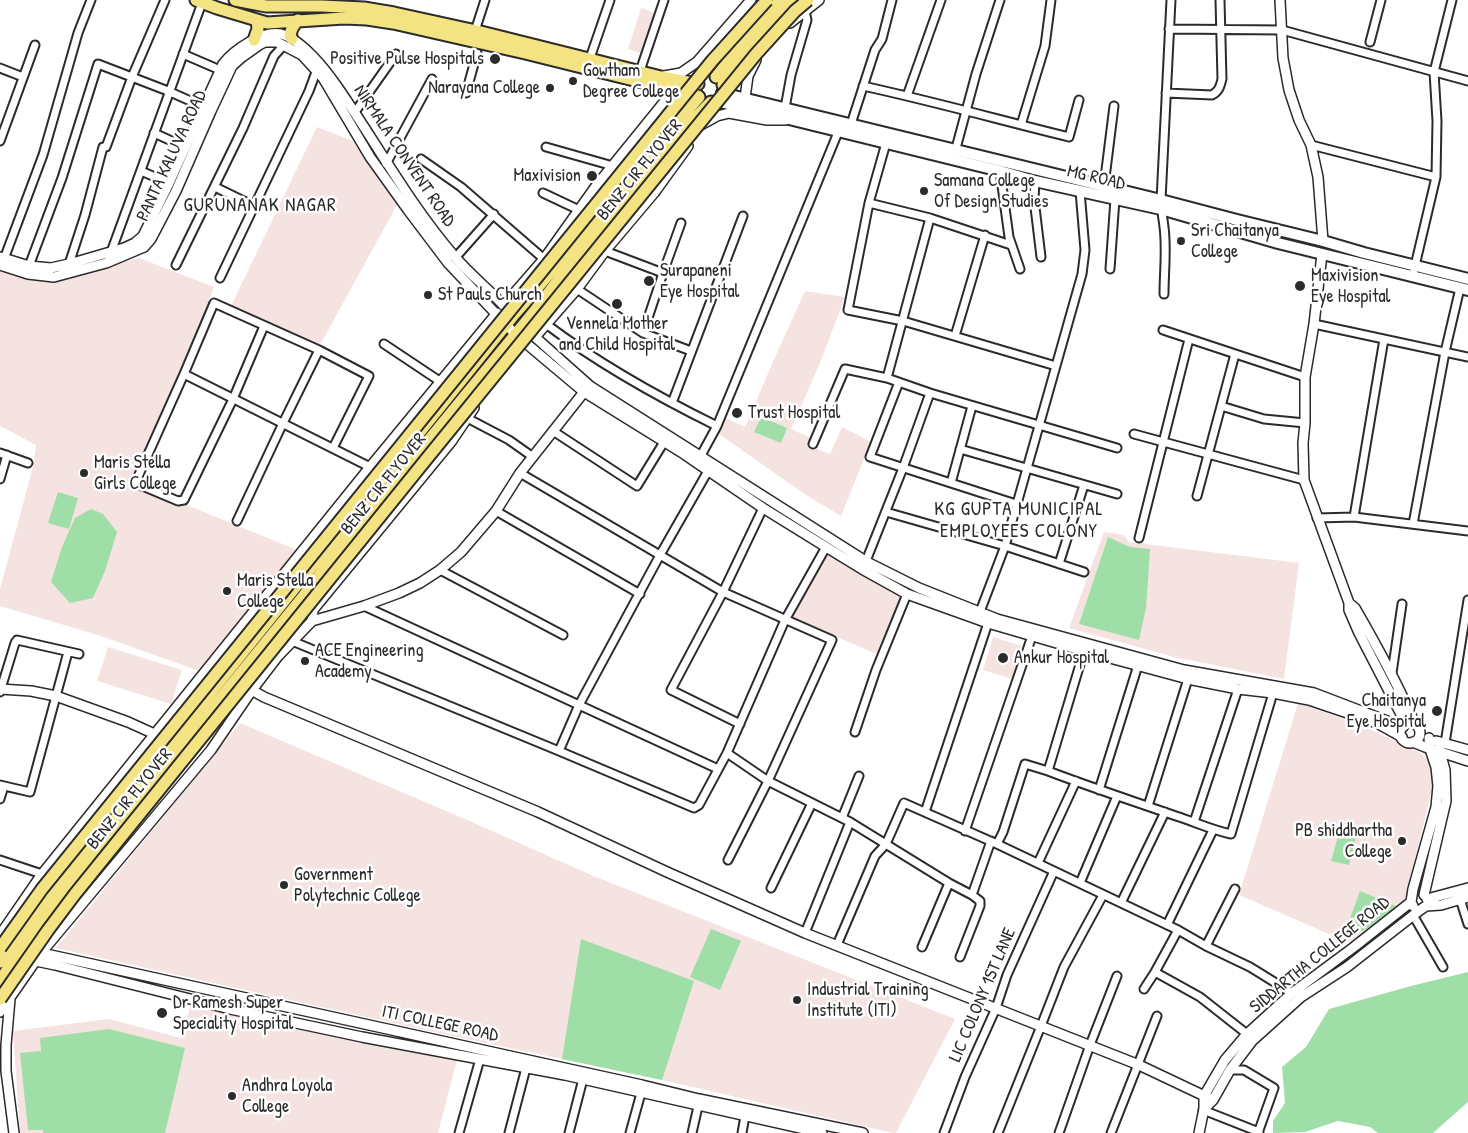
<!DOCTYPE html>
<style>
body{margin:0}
canvas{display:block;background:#fff}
</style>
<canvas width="1468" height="1133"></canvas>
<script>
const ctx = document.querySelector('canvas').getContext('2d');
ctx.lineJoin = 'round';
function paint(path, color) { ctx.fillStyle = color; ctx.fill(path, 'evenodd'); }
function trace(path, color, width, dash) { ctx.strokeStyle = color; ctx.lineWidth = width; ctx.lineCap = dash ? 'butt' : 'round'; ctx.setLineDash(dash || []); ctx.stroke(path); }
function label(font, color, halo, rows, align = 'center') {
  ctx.font = font + ' "Patrick Hand",sans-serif'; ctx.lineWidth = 5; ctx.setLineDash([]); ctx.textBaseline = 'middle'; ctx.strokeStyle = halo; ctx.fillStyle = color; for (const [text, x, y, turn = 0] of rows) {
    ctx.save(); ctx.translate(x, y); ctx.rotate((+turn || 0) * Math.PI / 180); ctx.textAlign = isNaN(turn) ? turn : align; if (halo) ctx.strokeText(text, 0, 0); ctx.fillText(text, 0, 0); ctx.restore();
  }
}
const built = new Path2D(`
 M641 8 655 13 642 54 628 49Z
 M317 127 353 141 397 205 320 345 231 306Z
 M139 258 214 287 185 362 133 483 297 550 199 671 101 636 0 606V589L34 463 36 445 0 426V269L55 280Z
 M805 291 845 297 820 363 791 429 811 438 809 446 830 454 842 427 871 442 841 516 806 495 719 434 726 418 745 427 772 364Z
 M1104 532 1124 535 1129 542 1299 563 1284 679 1174 657 1069 628Z
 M827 550 908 599 886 658 792 618Z
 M993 637 1022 646 1012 679 983 670Z
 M108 647 182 670 171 704 97 681Z
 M1298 703 1363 726 1417 751 1427 758 1432 771 1433 785 1405 901 1352 944 1239 895Z
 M240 723 472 822 591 875 955 1019 896 1133H893L662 1080 434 1032 56 948Z
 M192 1001 457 1060 438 1133H20L13 1031 109 1019 181 1038Z`);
const green = new Path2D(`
 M761 417 787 428 781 443 754 432Z
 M58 492 78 498 69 529 48 523Z
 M91 509 103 514 117 532 105 571 93 598 70 603 51 582 62 547 75 518Z
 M1108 537 1130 547 1150 549 1146 608 1139 640 1079 624Z
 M1340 830 1357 835 1349 865 1331 861Z
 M1360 891 1396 906 1368 928 1362 931 1347 927Z
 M711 929 741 941 720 990 690 977Z
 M581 939 694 981 662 1080 562 1059Z
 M1468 972V1102L1433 1133H1378L1370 1127 1338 1121 1305 1132 1273 1133V1121L1285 1103 1282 1067 1306 1047 1329 1009 1411 986Z
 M109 1029 185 1048 165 1133H43V1130H28L20 1053 41 1051 40 1038Z`);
const minor = new Path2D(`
 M1169 29 1282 30 1468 81
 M475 31 485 0
 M1370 42 1381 0
 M183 54 220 70
 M590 58 610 0
 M0 68 23 77
 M640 71 664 0
 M863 86C932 101 1000 120 1069 137L1079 100
 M466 93 477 53
 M1166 93 1212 95C1219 91 1220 87 1222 79L1220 0
 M907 96 941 0
 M785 108 791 75 807 20 805 11
 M355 112 396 54
 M851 124 875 50 882 39 892 0
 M1021 125 1045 46 1051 0
 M154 133 185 147
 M0 141 35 45
 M886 143 869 203 848 310 903 321 1056 366
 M1311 145 1436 177
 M546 147 613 166
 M955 152 976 74 1000 0
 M421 159 461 187 544 259
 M386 164 432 79
 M141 171 169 183
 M1000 171 1009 237 1020 269
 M1035 181 1034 199 1041 257
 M1104 186 1114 106
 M215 187 254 206
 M543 193 579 210
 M869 203 930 218 1011 245
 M605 251 663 273
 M110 255 203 0
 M455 258 494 214
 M4 259 43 155 78 33 91 0
 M69 264 85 215 103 147H106L132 77 165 0
 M176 265 243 128 274 56 284 45
 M29 266 62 178 98 64 168 91 204 107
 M1110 269 1115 199
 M1414 270 1436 177 1437 121 1434 72 1452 0
 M220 278 309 91 316 72
 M577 289 643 333 691 351
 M1164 294C1164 272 1167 249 1164 227 1163 218 1161 209 1161 200L1171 0
 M546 324C599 364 658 397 717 426
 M1314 324 1468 357
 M264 326 233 399 184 500 178 501 140 485 137 483V479L184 374 214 303 319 350 369 376 333 448
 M1163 330 1305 377
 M643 333 663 273 681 223
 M955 336 985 235
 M384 344 441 382
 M184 374 370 467
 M887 378 930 218
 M899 382 870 457 1016 504
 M672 403 743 216
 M1221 406 1264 419 1305 423
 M467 418 509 440 533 457
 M553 431 637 486 664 442
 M1134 434 1304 480
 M813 444 845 369 887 378 930 393 1117 448
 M960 449 1117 494
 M0 453 28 463
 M699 459 717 426 839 130
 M520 473 723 592 832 640 768 781 728 860
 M0 479 7 455
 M951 483 972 406
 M1197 496 1235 354
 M496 511 640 594
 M886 512 1005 546 1084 572
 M1354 517 1384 339
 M1317 518 1354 517 1468 531
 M237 521 283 423 319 350
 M1413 524 1445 352 1460 288
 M1139 538 1189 339
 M1059 564 1084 485
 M864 566 903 468 930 393
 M440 570 563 635
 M364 606 718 769
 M978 617 1005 546 1082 274 1085 250 1080 191
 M292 641 559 751 694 808 699 805 727 753 785 620 826 547
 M1084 651 1048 771C1090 787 1133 801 1176 816 1195 822 1212 830 1231 834L1273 693
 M1392 673 1402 604
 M0 692 15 643 17 640 79 654
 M740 724 671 690 723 592 763 508
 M855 732 876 670 907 594
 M1445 743 1468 600
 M559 751 579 705 660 555 708 471
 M727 753 768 781 850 822 949 883 972 895 980 901V906L960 957
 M0 785 30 792 68 652
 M1099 790 1139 662
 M0 799 4 786
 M1148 806 1188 679
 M925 812 988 623
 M842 818 859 776
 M1194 822 1238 689
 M965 831 1032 636
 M997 844 1003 832 1025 764 1048 771
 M0 860 42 874
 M1038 863 1076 781
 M1080 883 1117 796
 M771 888 812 803
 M972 895 991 841
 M1460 899 1468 924
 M1121 903 1165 812
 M1413 915 1443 967
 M1167 925 1213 830
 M805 933 850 822
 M837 945 875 856 886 844 904 803 997 844 1178 930 1206 946 1250 967 1292 993
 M1206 946 1235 889
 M922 947 949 883
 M1155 972 1200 997 1247 1034
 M1144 989 1155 972 1178 930
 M1230 1070H1244L1274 1088 1258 1133
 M1203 1110 1259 1132
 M459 1133 480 1059
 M509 1133 526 1068
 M569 1133 583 1079
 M630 1133 641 1093
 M692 1133 699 1102
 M742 1133 745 1116
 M944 1133 965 1077 996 1008 1007 975 1054 871
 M998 1133 1041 1026 1064 967 1103 895
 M1059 1133 1090 1045 1117 976
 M1111 1133 1157 1016`);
const tertiary = new Path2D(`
 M1280 0 1283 58 1289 90 1299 120 1311 145 1318 177 1323 241
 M790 23 819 0
 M664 76 681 73 697 62 751 0
 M745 98 748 76 756 60
 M697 127 717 116 729 113 767 120H785
 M1322 254 1314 324 1305 377V423L1303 443 1304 480 1349 603V610L1359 633 1406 724
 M0 257 29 266 51 268 69 264 124 248 135 243 143 236 169 183 223 64C234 50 263 30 281 34 301 39 325 69 336 85 376 142 409 204 455 257 473 278 496 295 513 316
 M0 265 28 274 54 277 106 263 144 247 151 239 176 191 211 111 232 66 242 57 259 45 265 42H277L302 55 323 78 370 157 408 210 448 263 515 334 584 392 684 454 763 508 826 547 862 569 907 594 988 623 1084 651 1188 679 1238 689 1273 693 1309 700 1377 723 1402 737
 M504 305 544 259 596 186 665 101
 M526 329 590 386 867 562 919 588 997 619 1184 670 1314 693 1403 727
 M535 337 577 289 605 251 654 193 688 146
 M1349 603 1355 608C1377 646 1398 684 1415 724
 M312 621 313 610 451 442 474 408
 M239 683 264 697 538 812 667 872 805 933 1139 1065 1213 1100
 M0 689 31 691 56 696 128 722 159 736
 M1400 733a10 10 0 1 1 20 0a10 10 0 1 1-20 0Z
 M1436 741 1468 750
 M1413 742 1425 747 1468 761
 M1424 895 1446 801 1445 770 1440 752V742
 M1427 899 1468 888
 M1413 906 1411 902 1413 889 1436 807 1438 786 1436 767 1430 749 1429 738
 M0 935 42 874 370 467 497 313
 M28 950 642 1085 699 1099 863 1133
 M31 960 55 965 230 1009 362 1037 565 1075 822 1133
 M10 999 6 1045V1071L14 1133
 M0 1012 41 953 211 750 252 690 278 656 312 621 364 606 399 593 420 583 440 570 461 552 496 511 520 473 584 392
 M1204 1109 1213 1100 1230 1070 1252 1041 1301 997 1347 967 1420 910 1426 906 1441 905 1468 897
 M1199 1133 1204 1109V1096L1225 1060 1247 1034 1292 993 1354 947 1411 902`);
const secondary = new Path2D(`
 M722 93 1161 200 1237 220 1323 241 1364 253 1468 279
 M716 101 1000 171 1035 181 1161 209 1278 243 1468 290`);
const primary = new Path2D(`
 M0 962 10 945 171 742 513 316C576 244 635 169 699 97
 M0 981 21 948 105 840 302 598 333 557 533 313 563 274 628 194 683 130 711 102`);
const trunk = new Path2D(`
 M196 0 217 8 267 23 344 18 367 19 393 23 525 53 698 96
 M235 0 266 6H322L364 8 394 13 481 32 661 77 698 84
 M292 39 290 36C291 29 293 26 298 20
 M254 40 258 29 257 20
 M716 77 764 17 781 0
 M723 85 775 19 793 0`);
const primaryBridge = new Path2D(`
 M0 948 42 889 712 61 767 0
 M0 999 48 930 75 894 424 462 756 54 795 11 808 0`);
const markers = [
 [495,59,6,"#2b2b2b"],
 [573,81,5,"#2b2b2b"],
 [550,88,5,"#2b2b2b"],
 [592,176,6,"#2b2b2b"],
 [924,191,5,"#2b2b2b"],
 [1181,241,5,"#2b2b2b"],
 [649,281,6,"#2b2b2b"],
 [1300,286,6,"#2b2b2b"],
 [428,295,5,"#2b2b2b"],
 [617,304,6,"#2b2b2b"],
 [737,413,6,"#2b2b2b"],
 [84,473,5,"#2b2b2b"],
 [227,591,5,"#2b2b2b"],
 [1003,658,6,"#2b2b2b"],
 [305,661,5,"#2b2b2b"],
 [1437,711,6,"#2b2b2b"],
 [1402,841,5,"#2b2b2b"],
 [284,885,5,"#2b2b2b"],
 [797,1000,5,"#2b2b2b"],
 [162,1013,6,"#2b2b2b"],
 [232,1096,5,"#2b2b2b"]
];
const poiNames = [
 ["Positive Pulse Hospitals",484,59,"right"],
 ["Gowtham",583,71],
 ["Degree College",583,92],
 ["Narayana College",540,88,"right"],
 ["Maxivision",581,176,"right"],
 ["Samana College",934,181],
 ["Of Design Studies",934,202],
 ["Sri Chaitanya",1191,231],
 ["College",1191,252],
 ["Surapaneni",660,271],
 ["Eye Hospital",660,292],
 ["Maxivision",1311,276],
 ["Eye Hospital",1311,297],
 ["St Pauls Church",438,295],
 ["Vennela Mother",617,324,"center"],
 ["and Child Hospital",617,345,"center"],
 ["Trust Hospital",748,413],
 ["Maris Stella",94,463],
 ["Girls College",94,484],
 ["Maris Stella",237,581],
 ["College",237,602],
 ["ACE Engineering",315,651],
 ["Academy",315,672],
 ["Ankur Hospital",1014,658],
 ["Chaitanya",1426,701,"right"],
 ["Eye Hospital",1426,722,"right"],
 ["PB shiddhartha",1392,831,"right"],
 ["College",1392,852,"right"],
 ["Government",294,875],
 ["Polytechnic College",294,896],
 ["Industrial Training",807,990],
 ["Institute (ITI)",807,1011],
 ["Dr Ramesh Super",173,1003],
 ["Speciality Hospital",173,1024],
 ["Andhra Loyola",242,1086],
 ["College",242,1107]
];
const streetNames = [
 ["PANTA KALUVA ROAD",172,156,-65],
 ["NIRMALA CONVENT ROAD",404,156,56],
 ["BENZ CIR FLYOVER",640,170,-51],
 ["MG ROAD",1096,178,13],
 ["BENZ CIR FLYOVER",384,484,-51],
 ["BENZ CIR FLYOVER",130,799,-51],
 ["SIDDARTHA COLLEGE ROAD",1320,955,-39],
 ["LIC COLONY 1ST LANE",983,995,-67],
 ["ITI COLLEGE ROAD",440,1024,12]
];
const neighbourhoodNames = [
 ["GURUNANAK NAGAR",260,206],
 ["KG GUPTA MUNICIPAL",1019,510],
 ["EMPLOYEES COLONY",1019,532]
];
paint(built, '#f5e3e1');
paint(green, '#9fdea7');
trace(minor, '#2b2b2b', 11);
trace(tertiary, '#2b2b2b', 12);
trace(secondary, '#2b2b2b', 14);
trace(primary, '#2b2b2b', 15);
trace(trunk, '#2b2b2b', 15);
trace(minor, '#fff', 7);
trace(tertiary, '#fff', 9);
trace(secondary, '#fff', 10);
trace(primary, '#f4e382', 11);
trace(trunk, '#f4e382', 11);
trace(primaryBridge, '#2b2b2b', 15, []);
trace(primaryBridge, '#f4e382', 11);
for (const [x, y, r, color] of markers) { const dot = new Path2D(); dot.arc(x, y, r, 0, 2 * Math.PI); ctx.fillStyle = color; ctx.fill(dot); trace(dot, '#fff', 2); }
label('18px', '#2b2b2b', '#fff', poiNames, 'left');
label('18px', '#2b2b2b', '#fff', streetNames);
ctx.letterSpacing = '1px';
label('19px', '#2b2b2b', '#fff', neighbourhoodNames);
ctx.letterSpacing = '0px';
</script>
